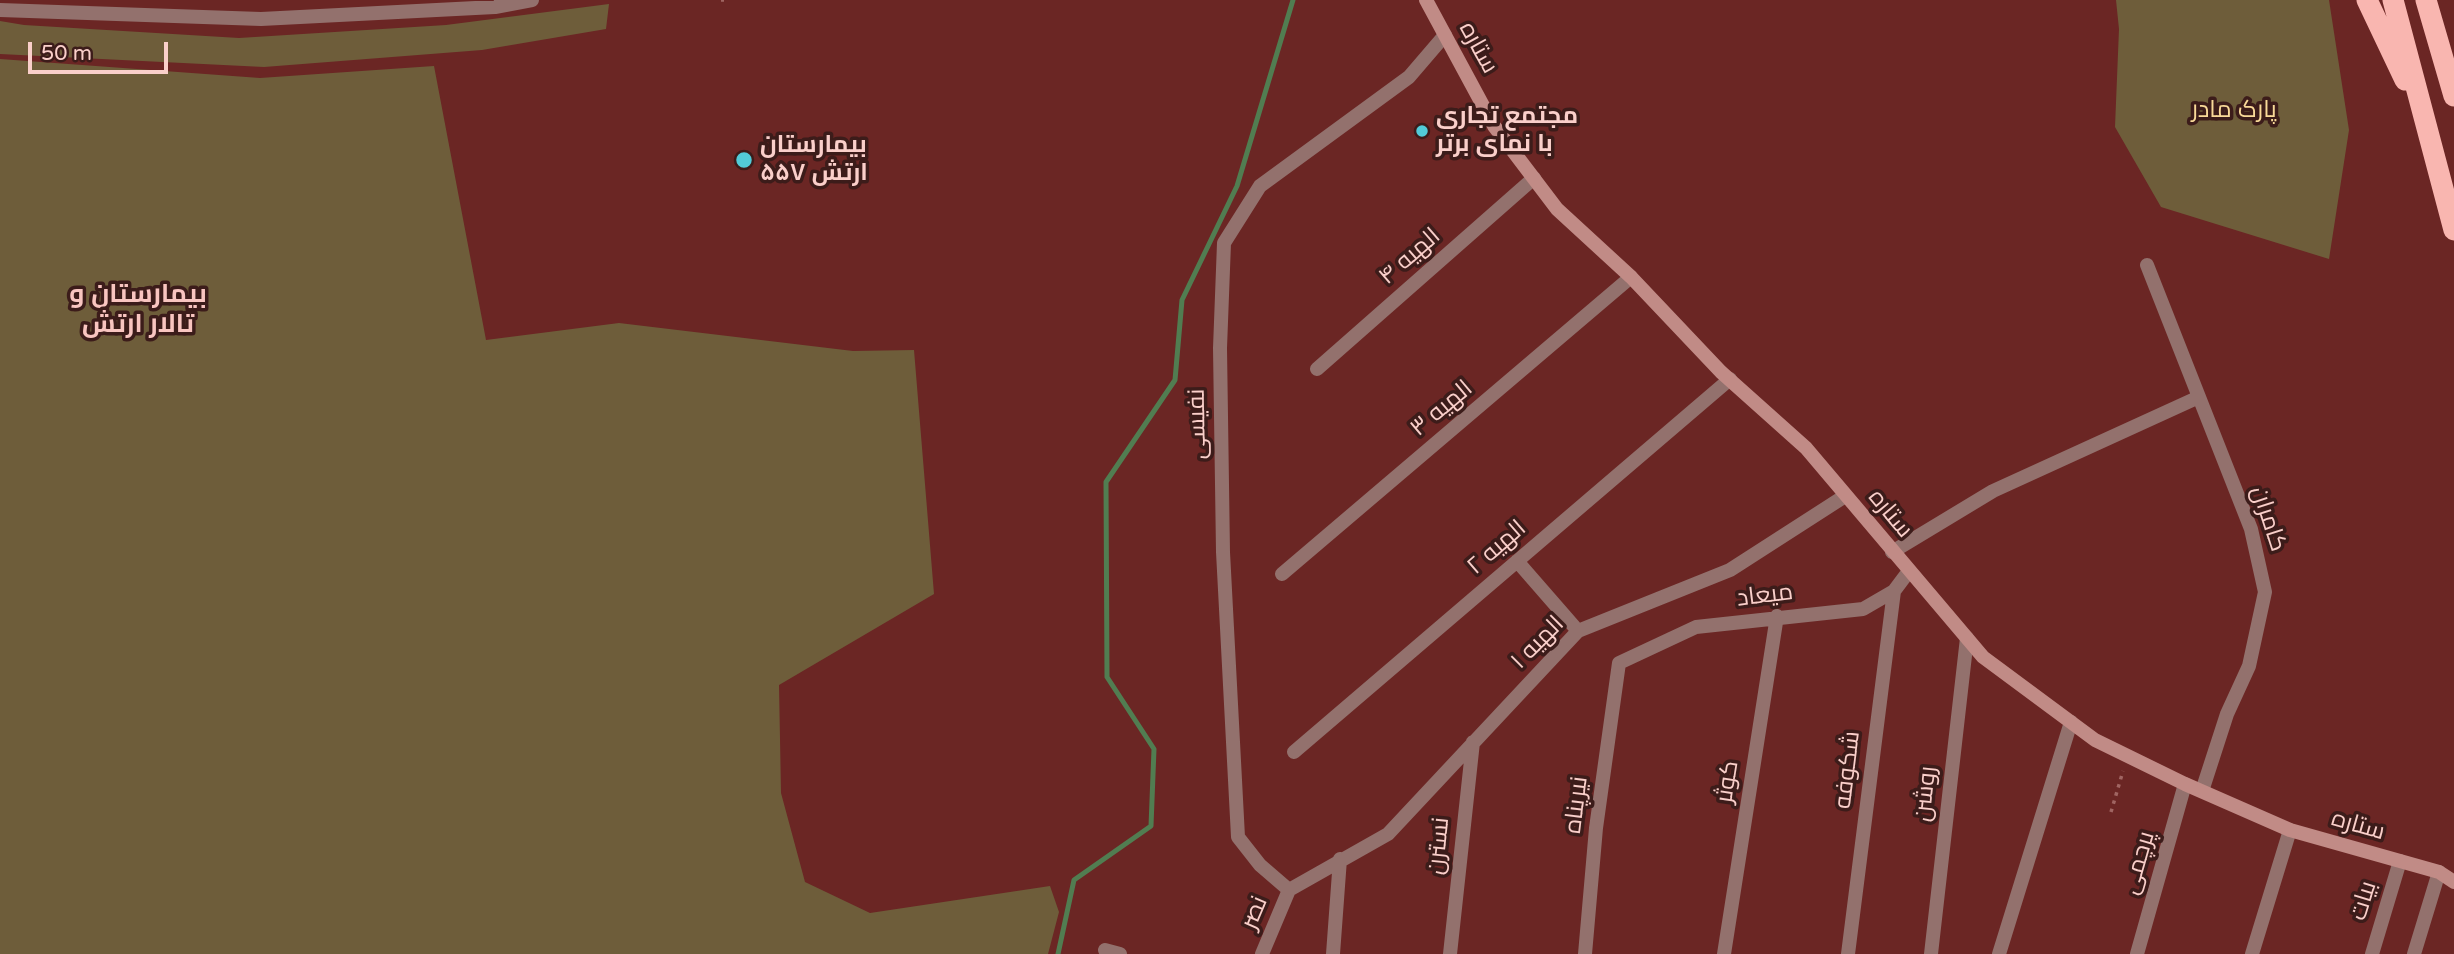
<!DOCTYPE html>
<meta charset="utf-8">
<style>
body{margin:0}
#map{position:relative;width:2454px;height:954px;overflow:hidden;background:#6b2624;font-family:"Varela Round",sans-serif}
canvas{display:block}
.scale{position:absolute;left:28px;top:42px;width:140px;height:32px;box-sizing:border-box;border:4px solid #facfca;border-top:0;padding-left:9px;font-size:21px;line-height:24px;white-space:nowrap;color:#facfca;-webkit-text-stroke:5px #3c1c1a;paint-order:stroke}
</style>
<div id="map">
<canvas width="2454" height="954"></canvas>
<div class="scale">50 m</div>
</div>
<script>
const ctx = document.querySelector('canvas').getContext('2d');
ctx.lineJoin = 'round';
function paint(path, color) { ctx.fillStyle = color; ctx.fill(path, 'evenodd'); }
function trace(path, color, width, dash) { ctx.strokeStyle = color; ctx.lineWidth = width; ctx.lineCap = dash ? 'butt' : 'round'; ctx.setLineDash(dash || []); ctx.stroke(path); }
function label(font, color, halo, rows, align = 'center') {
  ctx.font = font + ' "Varela Round",Cairo,sans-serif'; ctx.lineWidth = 7; ctx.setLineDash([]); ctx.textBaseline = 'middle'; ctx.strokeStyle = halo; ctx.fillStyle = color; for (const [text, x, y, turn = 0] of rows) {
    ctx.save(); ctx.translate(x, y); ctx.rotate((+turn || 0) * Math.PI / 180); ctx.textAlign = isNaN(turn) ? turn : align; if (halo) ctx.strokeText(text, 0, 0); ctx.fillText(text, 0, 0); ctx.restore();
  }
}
const green = new Path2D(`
 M2116 0H2329L2349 130 2329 259 2161 207 2115 127 2119 29Z
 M609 4 606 29 482 50 264 67 0 54V21L24 25 239 38 446 25Z
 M0 59 260 78 434 66 486 340 619 323 853 351 914 350 934 594 779 685 781 793 805 882 870 913 1050 886 1059 912 1048 954H0Z`);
const stream = new Path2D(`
 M1058 954 1074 880 1151 826 1154 749 1107 677 1106 482 1175 380 1182 300 1237 186 1293 0`);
const path = new Path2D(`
 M721 0H724
 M2111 812 2123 771`);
const street = new Path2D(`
 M0 10 261 19 495 7 532 0
 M2147 265 2251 529 2265 592 2249 666 2227 714 2202 791
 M1317 369 1534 178
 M1892 552 1993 491 2199 397
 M1517 561 1578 631
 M1282 574 1631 277
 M1294 752 1730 379
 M1289 890 1260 865 1238 837 1223 552 1220 348 1224 243 1260 186 1409 77 1445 35
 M1289 890 1388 834 1578 631 1730 570 1845 496
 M1105 950 1120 954
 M1262 954 1289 890
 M1333 954 1340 859
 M1450 954 1473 742
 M1585 954 1596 828 1619 663 1696 627 1863 609 1894 591 1909 571
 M1724 954 1777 616
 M1848 954 1894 591
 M1931 954 1967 638
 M1999 954 2071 722
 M2137 954 2185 784
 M2252 954 2290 830
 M2372 954 2400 861
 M2414 954 2439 872`);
const secondary = new Path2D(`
 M1426 0 1494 126 1557 209 1631 277 1721 372 1806 448 1983 657 2095 740 2185 784 2290 830 2439 872 2454 882`);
const highway = new Path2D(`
 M2367 0 2405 80
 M2393 0 2454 230
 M2426 0 2454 96`);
const markers = [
 [1422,131,7,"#52cbd8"],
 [744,160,9,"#52cbd8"]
];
const streetNames = [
 ["ستاره",1478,48,61],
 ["الهیه ۴",1410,257,-41],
 ["الهیه ۳",1442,409,-40],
 ["نفیسی",1198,424,-91],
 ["ستاره",1890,514,50],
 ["کامران",2268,519,72],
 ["الهیه ۲",1497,548,-41],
 ["میعاد",1765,596,-7],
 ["الهیه ۱",1538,643,-45],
 ["شکوفه",1848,770,-83],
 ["کوثر",1728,782,-81],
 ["روشن",1926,794,-84],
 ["نیرپناه",1577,805,-83],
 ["ستاره",2358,826,16],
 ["نسترن",1439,846,-84],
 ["پرچمی",2139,863,-74],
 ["بیات",2364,901,-73],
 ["نصر",1255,913,-67]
];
const parkNames = [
 ["پارک مادر",2234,111]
];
const poiNames = [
 ["مجتمع تجاری",1436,117],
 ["با نمای برتر",1436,145],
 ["بیمارستان",760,146],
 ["۵۵۷ ارتش",760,174]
];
const neighbourhoodNames = [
 ["بیمارستان و",138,295],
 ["تالار ارتش",138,325]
];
paint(green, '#6e5d3a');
trace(stream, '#517d51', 5);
trace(path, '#a06562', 3.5, [3.5, 5]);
trace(street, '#93716d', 14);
trace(secondary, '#c18b86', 14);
trace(highway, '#f9b6b0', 21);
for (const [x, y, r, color] of markers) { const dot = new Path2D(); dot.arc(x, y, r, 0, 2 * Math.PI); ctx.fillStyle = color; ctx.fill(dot); trace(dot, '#3c1c1a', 2.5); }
label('24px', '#facfca', '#3c1c1a', streetNames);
label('24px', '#f9d998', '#3c1c1a', parkNames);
label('bold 24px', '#facfca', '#3c1c1a', poiNames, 'left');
label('bold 26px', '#f9c5c0', '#3c1c1a', neighbourhoodNames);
</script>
